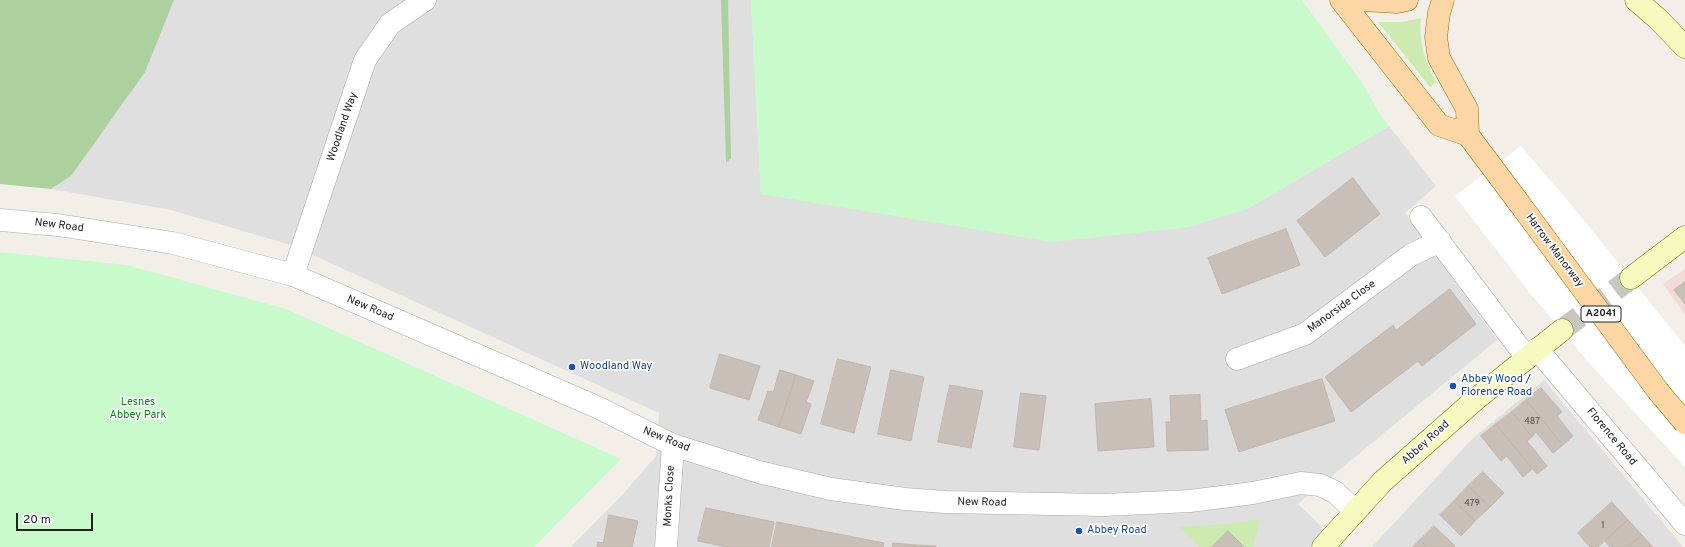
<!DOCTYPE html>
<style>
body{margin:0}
#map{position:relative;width:1685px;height:547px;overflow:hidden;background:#f2efe9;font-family:Overpass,sans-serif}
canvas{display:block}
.scale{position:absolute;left:16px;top:513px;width:77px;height:18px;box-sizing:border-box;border:2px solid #222;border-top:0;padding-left:5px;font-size:12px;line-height:14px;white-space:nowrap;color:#222;-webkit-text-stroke:3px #fff;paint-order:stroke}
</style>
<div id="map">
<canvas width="1685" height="547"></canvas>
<div class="scale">20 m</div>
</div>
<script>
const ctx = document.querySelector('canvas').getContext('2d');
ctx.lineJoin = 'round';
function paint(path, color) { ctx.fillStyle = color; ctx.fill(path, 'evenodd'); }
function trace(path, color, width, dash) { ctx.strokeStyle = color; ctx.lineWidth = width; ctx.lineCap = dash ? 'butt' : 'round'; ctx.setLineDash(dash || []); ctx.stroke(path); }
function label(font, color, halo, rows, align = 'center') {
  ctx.font = font + ' Overpass,sans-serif'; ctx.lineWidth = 3.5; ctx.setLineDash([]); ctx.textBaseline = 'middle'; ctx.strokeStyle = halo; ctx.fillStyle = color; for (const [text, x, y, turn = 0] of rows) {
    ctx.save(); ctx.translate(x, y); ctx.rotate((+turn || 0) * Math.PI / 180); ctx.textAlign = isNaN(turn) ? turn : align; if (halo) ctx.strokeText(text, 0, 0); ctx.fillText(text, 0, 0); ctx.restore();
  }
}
const residential = new Path2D(`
 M174 0H751L761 194 1247 209 1389 126 1436 186 1405 213 1497 340 1298 504 1343 547H571L624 493 656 456 659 413 291 245 171 210 51 189 71 176 172 6Z
 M1544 380 1683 547H1372L1472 439Z`);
const commercial = new Path2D(`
 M1685 269V315L1663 284Z`);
const grass = new Path2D(`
 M1421 18C1419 44 1424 58 1436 82L1430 87 1378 22H1402Z
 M1260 519 1253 547H1200L1179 527 1225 524Z`);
const forest = new Path2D(`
 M0 0H174L145 72 71 176 51 189 0 184Z
 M721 0H728L731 158 726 163Z`);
const park = new Path2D(`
 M751 0H1302L1362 83 1378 111 1389 126 1247 209 1189 227 1052 242 761 194Z
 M0 252 127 265 286 309 621 459 534 547H0Z`);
const pier = new Path2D(`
 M1521 146 1578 213 1685 346V467L1591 365 1529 292 1455 196Z`);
const building = new Path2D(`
 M1353 178 1380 214 1325 257 1297 221Z
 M1286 229 1300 265 1222 294 1208 258Z
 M1685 282V304L1674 290Z
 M1450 289 1476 324 1422 366 1418 361 1351 412 1325 377 1393 325 1396 330Z
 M720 354 760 366 749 400 710 388Z
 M838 359 871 367 854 433 821 424Z
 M780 370 796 375 779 427 758 420 768 391 773 392Z
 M891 370 924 377 911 441 878 434Z
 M796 375 814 381 806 402 811 404 801 434 779 427Z
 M1322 379 1335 421 1239 452 1225 410Z
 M950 385 983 391 971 448 938 442Z
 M1541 388 1562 412 1557 416 1573 436 1563 445 1526 400Z
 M1021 393 1046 396 1039 450 1014 447Z
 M1200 395 1201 421 1207 420 1208 450 1167 451 1166 422H1171L1170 396Z
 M1151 399 1154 447 1098 451 1095 404Z
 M1526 400 1563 445 1553 453 1536 432 1532 437 1512 412Z
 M1512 412 1532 437 1527 441 1547 466 1537 474 1496 424Z
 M1496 424 1532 469 1523 477 1507 456 1501 461 1481 436Z
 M1483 472 1504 493 1490 507 1468 486Z
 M1468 486 1490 507 1475 521 1454 501Z
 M1454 501 1475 521 1461 536 1440 515Z
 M1612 502 1628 520 1598 547H1590L1578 533Z
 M706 508 774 522 769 547H727L698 541Z
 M609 515 638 521 632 547H597L598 542 603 543Z
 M1628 520 1642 535 1628 547H1610L1605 541Z
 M777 522 884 543 883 547H772Z
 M1434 526 1455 546 1454 547H1427L1420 540Z
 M1228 531 1244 547H1212Z
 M1642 535 1653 547H1628Z
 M1420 540 1427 547H1413Z
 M893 543 915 545V547H893Z
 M915 545 936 546V547H915Z`);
const secondaryTunnel = new Path2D(`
 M1562 330 1631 278`);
const street = new Path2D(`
 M1421 217 1527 358
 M0 220 58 225 173 243 293 275 597 407 673 445 759 472 831 489 905 499 945 502 1105 505 1190 501 1253 493 1301 483 1320 485 1335 492 1355 511
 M293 275 365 60 390 24 425 0
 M1537 349 1685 524
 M1237 359 1305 334 1411 255 1440 241
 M666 547 673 445`);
const secondary = new Path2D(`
 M1636 0 1658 19 1685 47
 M1631 278 1685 237
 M1323 547 1383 481 1476 399 1562 330`);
const primary = new Path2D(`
 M1341 0 1439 125 1468 135 1519 203
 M1362 0 1397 2 1407 0
 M1443 0 1439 13 1436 37 1439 58 1467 109 1468 135`);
const primaryBridge = new Path2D(`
 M1519 203 1658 391 1685 423`);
const markers = [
 [572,367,4,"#1a4fb4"],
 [1453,386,4,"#1a4fb4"],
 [1079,531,4,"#1a4fb4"]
];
const numberNames = [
 ["487",1532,422],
 ["479",1472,504],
 ["1",1603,526]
];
const shields = [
 [1601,314,40]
];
const shieldNames = [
 ["A2041",1601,314]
];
const streetNames = [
 ["Woodland Way",343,127,-71],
 ["New Road",59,226,7],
 ["Harrow Manorway",1554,251,53],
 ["Manorside Close",1342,307,-36],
 ["New Road",370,309,23],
 ["Florence Road",1611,437,50],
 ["New Road",666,440,22],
 ["Abbey Road",1426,443,-42],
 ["Monks Close",670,496,-87],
 ["New Road",982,503,1]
];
const transitNames = [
 ["Woodland Way",580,367],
 ["Abbey Wood /",1461,380],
 ["Florence Road",1461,393],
 ["Abbey Road",1087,531]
];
const parkNames = [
 ["Lesnes",138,403],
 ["Abbey Park",138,416]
];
paint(residential, '#e0dfdf');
paint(commercial, '#f2dad9');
paint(grass, '#cdebb0');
paint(forest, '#add19e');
paint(park, '#c8facc');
paint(pier, '#fff');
paint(building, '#c7bfb8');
trace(building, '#c4b6ab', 1);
trace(secondaryTunnel, '#c8c6c1', 22, [22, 11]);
trace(street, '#a9a9a9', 23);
trace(secondary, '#707d05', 23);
trace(primary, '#a06b00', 23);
trace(street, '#fff', 22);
trace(secondary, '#f7fabf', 22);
trace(primary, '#fcd6a4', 22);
trace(primaryBridge, '#a06b00', 23, []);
trace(primaryBridge, '#fcd6a4', 22);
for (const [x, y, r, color] of markers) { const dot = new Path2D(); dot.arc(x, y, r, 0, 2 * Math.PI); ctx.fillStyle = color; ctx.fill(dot); trace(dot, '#fff', 1.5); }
label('9px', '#4b4948', null, numberNames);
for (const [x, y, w] of shields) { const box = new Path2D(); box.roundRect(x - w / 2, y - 8, w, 16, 3); ctx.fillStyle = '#fff'; ctx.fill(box); trace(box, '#222', 1); }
label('bold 10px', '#222', null, shieldNames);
label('11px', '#222', '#fff', streetNames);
label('11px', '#164399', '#fff', transitNames, 'left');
label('11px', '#0c8416', '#fff', parkNames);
</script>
